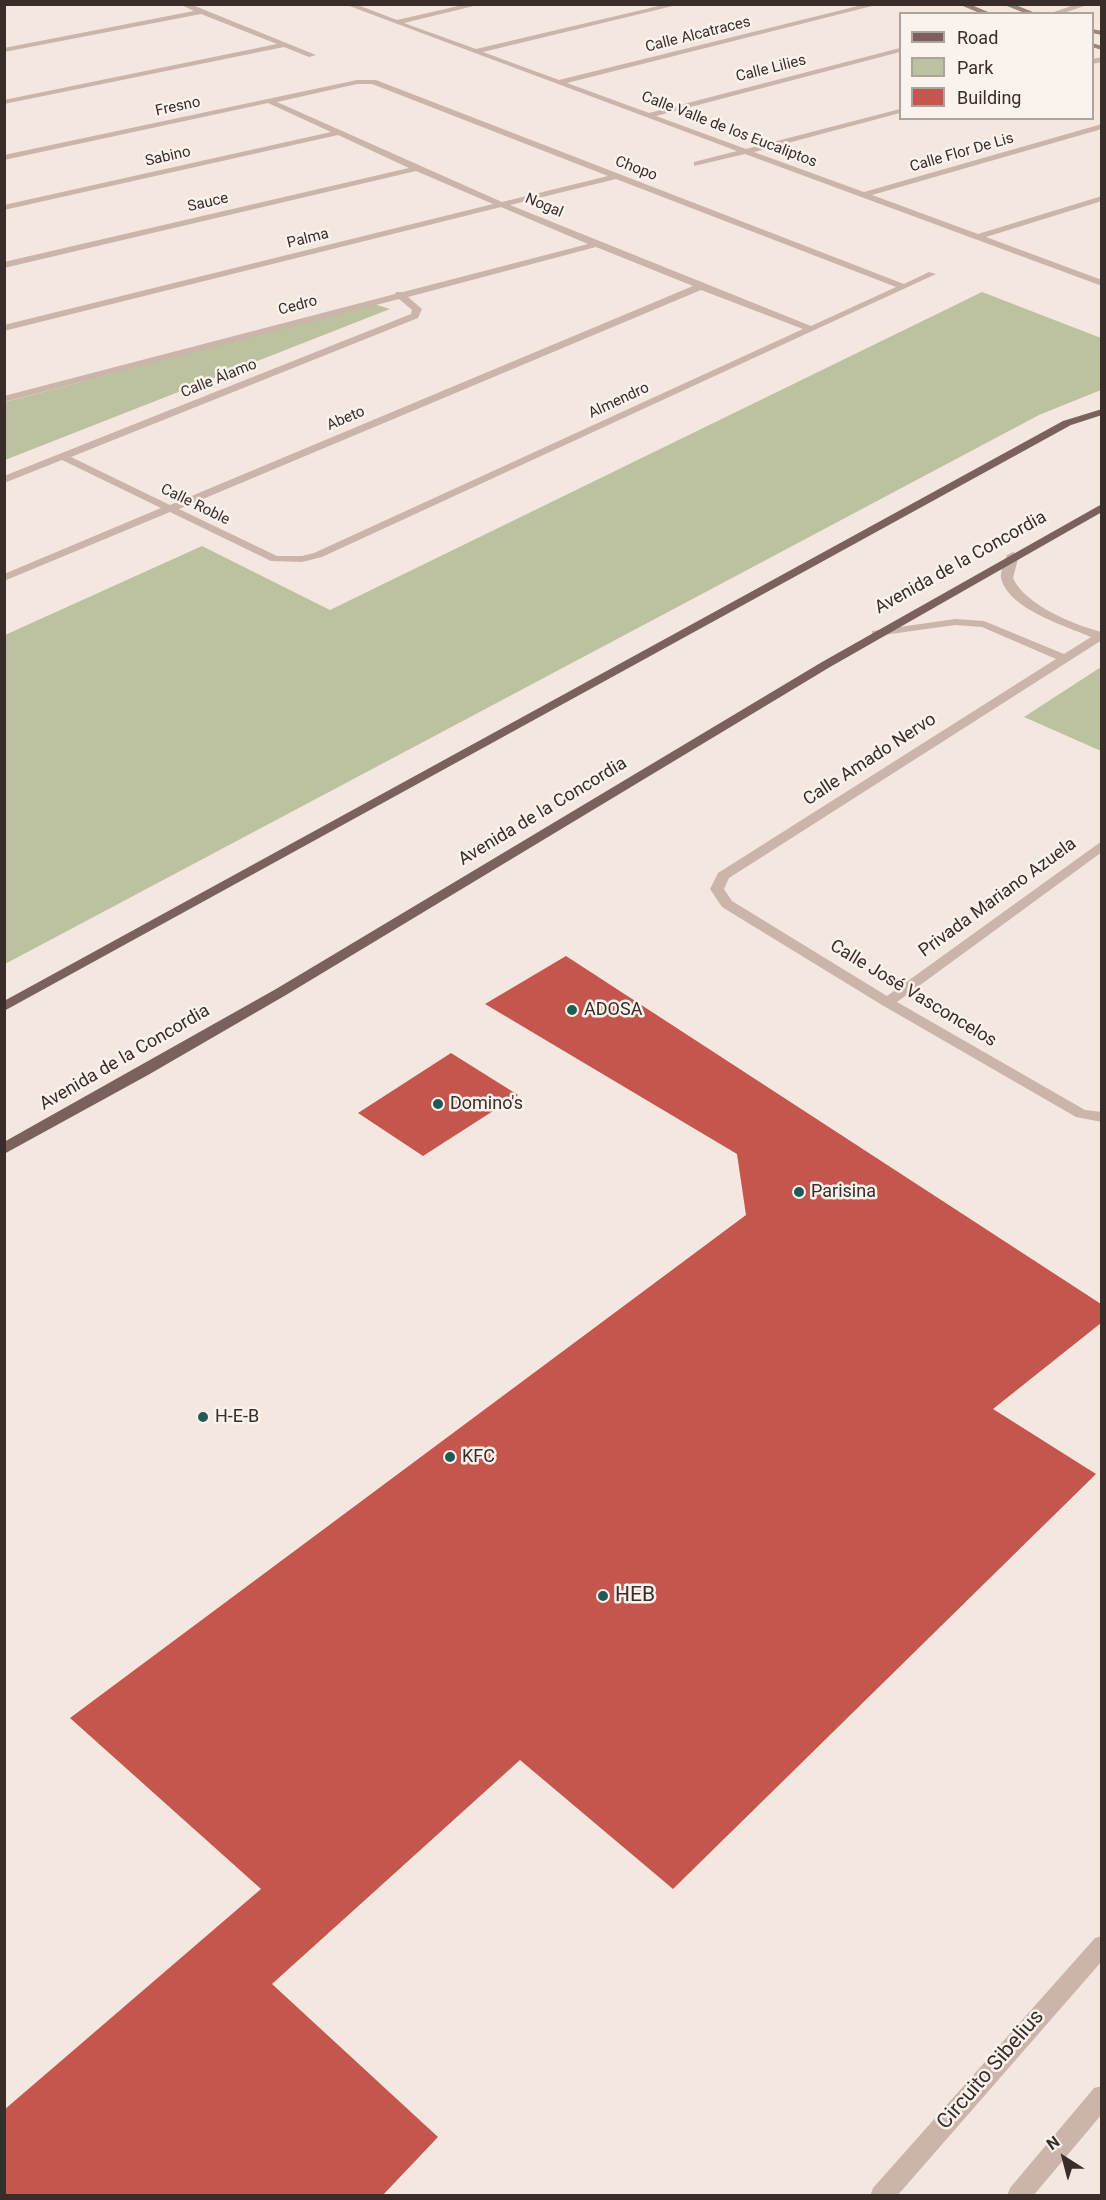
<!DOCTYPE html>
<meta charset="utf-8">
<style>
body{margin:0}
#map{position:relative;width:1106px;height:2200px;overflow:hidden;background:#f3e7e0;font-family:Roboto,sans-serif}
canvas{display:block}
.frame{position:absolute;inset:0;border:6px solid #392d2a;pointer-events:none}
.legend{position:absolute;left:899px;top:12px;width:195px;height:108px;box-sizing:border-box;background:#faf2ec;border:2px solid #ada39e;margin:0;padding:8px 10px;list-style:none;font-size:18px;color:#392d2a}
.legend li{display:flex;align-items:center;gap:12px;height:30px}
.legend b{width:30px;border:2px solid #ada39e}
.north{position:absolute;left:1034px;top:2128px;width:60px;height:60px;-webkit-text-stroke:4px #faf2ec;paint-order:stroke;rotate:324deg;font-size:16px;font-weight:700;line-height:24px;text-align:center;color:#392d2a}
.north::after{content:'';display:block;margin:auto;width:21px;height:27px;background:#392d2a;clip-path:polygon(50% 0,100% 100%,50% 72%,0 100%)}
</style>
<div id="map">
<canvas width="1106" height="2200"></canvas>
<div class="frame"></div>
<ul class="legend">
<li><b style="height:8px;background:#7b615c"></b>Road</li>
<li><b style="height:16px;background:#bcc2a0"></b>Park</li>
<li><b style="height:16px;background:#c4564d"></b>Building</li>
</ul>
<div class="north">N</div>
</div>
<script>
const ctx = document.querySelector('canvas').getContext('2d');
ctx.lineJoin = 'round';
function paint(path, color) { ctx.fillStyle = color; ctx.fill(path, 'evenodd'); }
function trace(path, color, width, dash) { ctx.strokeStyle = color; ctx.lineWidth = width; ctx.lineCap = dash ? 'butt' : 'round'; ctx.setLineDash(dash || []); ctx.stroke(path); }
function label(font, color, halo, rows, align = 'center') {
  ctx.font = font + ' Roboto,sans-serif'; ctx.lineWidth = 5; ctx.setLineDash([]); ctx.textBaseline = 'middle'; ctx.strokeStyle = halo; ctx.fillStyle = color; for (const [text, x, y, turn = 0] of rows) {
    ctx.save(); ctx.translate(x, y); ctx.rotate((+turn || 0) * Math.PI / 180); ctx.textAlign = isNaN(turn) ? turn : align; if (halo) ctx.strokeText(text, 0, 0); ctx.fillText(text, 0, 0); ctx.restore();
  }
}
const green = new Path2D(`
 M982 292 1101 338V390L1039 415 5 964V635L202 546 330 610Z
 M374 304 390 309 5 460V402Z
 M1101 667V751L1024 717Z`);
const building = new Path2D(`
 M566 956 1101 1304V1323L993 1409 1096 1474 673 1889 520 1760 272 1984 438 2137 382 2196H4V2110L261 1889 70 1718 746 1215 737 1154 485 1004Z
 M451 1053 518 1095 423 1156 358 1113Z`);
const street = new Path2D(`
 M4 4H11L4 7Z
 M179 4H190L316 55 309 57 284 47 4 104V100L277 44 201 14 4 52V48L194 11Z
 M344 4H355L397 20 467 4H482L404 23 476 49 667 4H681L483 52 559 80 866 4H880L567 83 649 113 900 48V52L656 116 746 149 900 109V113L754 152 864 192 1102 124V129L872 195 978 234 1102 196V201L986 237 1102 280V286L745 154 694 166V162L737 151Z
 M1077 4H1090L1061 14H1048Z
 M1102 57V62L1092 64V59Z
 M357 80H376L904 284 929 272 936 274 322 557 302 562 271 561 170 512 4 581V574L161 508 62 460 4 483V476L411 314 412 310 399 299 4 402V396L395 294 396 292H403L588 244 501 207 4 331V325L493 204 416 171 4 268V262L409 168 338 135 4 210V205L331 132 268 103 4 160V155ZM357 84H372L608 176 502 202 277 102ZM616 179 896 287 811 326 510 205ZM596 247 693 286 170 505 71 457 418 318 422 309 408 297ZM701 290 803 329 314 553 302 556H277L179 509Z
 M1013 552 1019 555 1013 578C1025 605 1074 625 1102 632V640L729 878 724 889 732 901 887 996 1102 841V852L897 1002 1085 1110 1102 1112V1122L1076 1117 882 1005 722 907 710 889 718 873 1056 659 982 627 955 625 876 636 872 635V631L955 619 984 621 1064 654 1091 637C1066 626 1008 609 1001 578 1000 571 1005 562 1007 555Z
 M1102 1936V1961L897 2196H870L873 2188 1095 1938Z
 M1102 2086V2114L1033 2196H1007L1010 2188 1094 2088Z`);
const secondary = new Path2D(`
 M958 4H969L993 14H982Z
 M1002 4H1013L1038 14H1027Z
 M1092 29 1102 31V35L1092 33Z
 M1092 43 1102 46V50L1092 47Z`);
const primary = new Path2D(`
 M1102 409V415L1071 425 4 1011V1001L1063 421Z
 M1102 504V512L830 667 286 995 148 1075 4 1154V1142L276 989 822 662Z`);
const markers = [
 [572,1010,6,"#205b55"],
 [438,1104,6,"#205b55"],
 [799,1192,6,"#205b55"],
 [203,1417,6,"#205b55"],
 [450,1457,6,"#205b55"],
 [603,1596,6,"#205b55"]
];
const farStreetnames = [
 ["Calle Alcatraces",698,35,-14],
 ["Calle Lilies",771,69,-14],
 ["Fresno",178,107,-12],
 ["Calle Valle de los Eucaliptos",729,130,21],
 ["Calle Flor De Lis",962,153,-16],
 ["Sabino",168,157,-13],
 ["Chopo",636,169,21],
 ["Sauce",208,203,-13],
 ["Nogal",544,206,23],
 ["Palma",308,239,-14],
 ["Cedro",298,306,-15],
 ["Calle Álamo",219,379,-22],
 ["Almendro",619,401,-25],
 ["Abeto",346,419,-23],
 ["Calle Roble",195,505,26]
];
const streetNames = [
 ["Avenida de la Concordia",961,563,-29],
 ["Calle Amado Nervo",870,760,-33],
 ["Avenida de la Concordia",543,812,-31],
 ["Privada Mariano Azuela",998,898,-36],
 ["Calle José Vasconcelos",913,994,31],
 ["Avenida de la Concordia",125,1058,-30]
];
const poiNames = [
 ["ADOSA",584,1010],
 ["Domino's",450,1104],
 ["Parisina",811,1192],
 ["H-E-B",215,1417],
 ["KFC",462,1457]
];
const nearPoinames = [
 ["HEB",615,1596]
];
const nearStreetnames = [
 ["Circuito Sibelius",991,2070,-49]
];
paint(green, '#bcc2a0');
paint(building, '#c4564d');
paint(street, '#cbb5ab');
paint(secondary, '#9f837d');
paint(primary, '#7b615c');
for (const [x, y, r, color] of markers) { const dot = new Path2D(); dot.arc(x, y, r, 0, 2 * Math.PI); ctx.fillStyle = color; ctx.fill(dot); trace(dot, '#faf2ec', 2); }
label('15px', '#392d2a', '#faf2ec', farStreetnames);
label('18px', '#392d2a', '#faf2ec', streetNames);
label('18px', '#392d2a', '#faf2ec', poiNames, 'left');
label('21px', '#392d2a', '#faf2ec', nearPoinames, 'left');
label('21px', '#392d2a', '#faf2ec', nearStreetnames);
</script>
